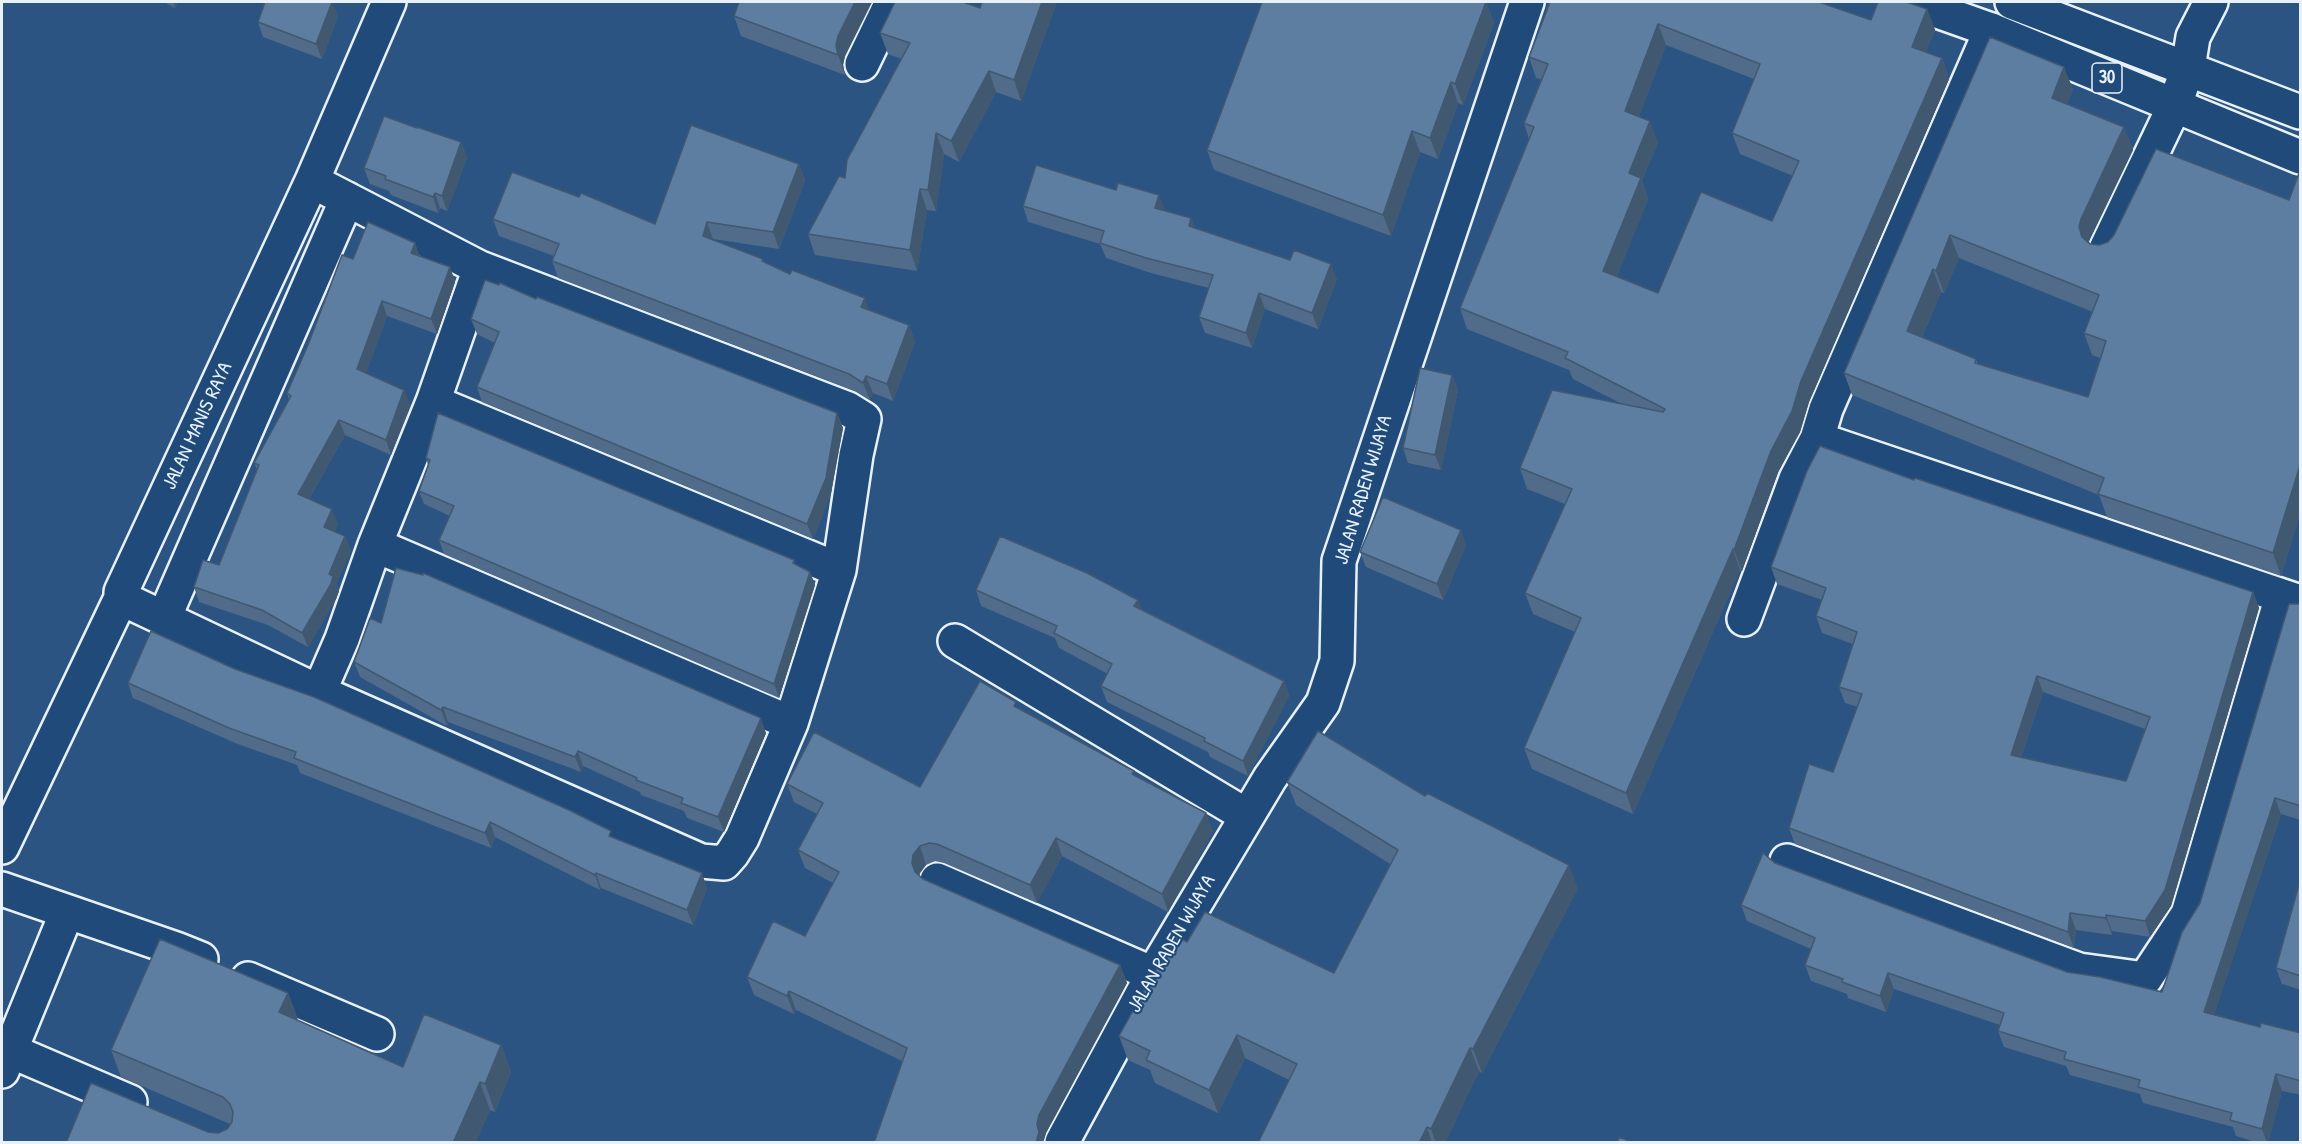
<!DOCTYPE html>
<style>
body{margin:0}
#map{position:relative;width:2302px;height:1144px;overflow:hidden;background:#2b5482;font-family:"Patrick Hand",sans-serif}
canvas{display:block}
.frame{position:absolute;inset:0;border:3px solid #e8f1f8;pointer-events:none}
</style>
<div id="map">
<canvas width="2302" height="1144"></canvas>
<div class="frame"></div>
</div>
<script>
const ctx = document.querySelector('canvas').getContext('2d');
ctx.lineJoin = 'round';
function trace(path, color, width, dash) { ctx.strokeStyle = color; ctx.lineWidth = width; ctx.lineCap = dash ? 'butt' : 'round'; ctx.setLineDash(dash || []); ctx.stroke(path); }
function paint(path, color) { ctx.fillStyle = color; ctx.fill(path, 'evenodd'); }
function label(font, color, halo, rows, align = 'center') {
  ctx.font = font + ' "Patrick Hand",sans-serif'; ctx.lineWidth = 4.5; ctx.setLineDash([]); ctx.textBaseline = 'middle'; ctx.strokeStyle = halo; ctx.fillStyle = color; for (const [text, x, y, turn = 0] of rows) {
    ctx.save(); ctx.translate(x, y); ctx.rotate((+turn || 0) * Math.PI / 180); ctx.textAlign = isNaN(turn) ? turn : align; if (halo) ctx.strokeText(text, 0, 0); ctx.fillText(text, 0, 0); ctx.restore();
  }
}
const minor = new Path2D(`
 M1991 30 1826 409 1817 439 2300 602
 M862 64 892 2
 M2106 249 2174 107 2188 68 2193 37 2211 2
 M433 402 839 570
 M375 545 791 723
 M121 598 319 692 342 639 375 545 433 402 480 268 312 181
 M164 618 347 199
 M1744 619 1796 479 1817 439
 M955 641 1247 816
 M319 692 701 861 724 863 732 854 742 838 791 723 839 570 856 455 864 419 848 409 480 268
 M2 847 121 598V592L312 181 389 2
 M1787 861 2079 970 2145 979 2188 914 2282 596
 M937 880 1153 974
 M2 889 176 949 201 959
 M248 979 377 1034
 M11 1051 130 1102
 M2 1071 67 912
 M1062 1142 1153 974 1270 778 1323 703 1337 661 1339 561 1527 2`);
const highway = new Path2D(`
 M1912 2 1991 30 2300 157
 M2012 2 2300 112`);
const wall = new Path2D(`
 M164 2H178L175 8Z
 M739 2H872L845 56 843 65 845 75 741 36 734 16Z
 M1057 2 1021 101 996 92 959 162 944 154 936 211 927 210 917 271 815 255 808 234 845 178 902 59 888 54 880 33 980 8Z
 M1486 2 1494 23 1463 105 1458 103 1438 159 1420 152 1391 236 1214 170 1207 150Z
 M1550 2 1871 20 1927 9 1935 30 1926 52 1942 58 1949 79 1809 402 1800 432 1778 472 1742 571 1740 570 1633 814 1532 769 1524 748 1575 632 1533 614 1525 593 1565 504 1527 489 1520 468 1620 403 1573 379 1569 370 1467 329 1460 308 1529 139 1524 123 1541 79 1536 78 1529 57ZM1666 45 1754 79 1732 133 1740 154 1793 176 1772 221 1658 293 1617 276 1648 199 1642 181 1658 142 1639 116Z
 M338 16 322 59 263 37 258 22Z
 M1990 37 2073 89 2067 104 2124 127 2133 150 2089 241 2090 244 2099 245 2289 200 2301 168V511L2281 576 2107 517 2099 495 1852 395 1844 373ZM1959 258 2093 312 2084 333 2092 355 2100 358 2088 397 1978 364 1976 359 1922 337 1941 292 1944 293Z
 M417 128 461 142 467 158 447 211 440 208 438 213 391 195 389 191 370 184 364 168Z
 M799 164 805 181 779 249 713 239V240L763 259 764 262 869 310 909 325 915 342 893 401 873 393 870 400 855 391 558 278 552 261 554 256 499 236 493 219 655 224Z
 M1116 190 1159 195 1164 211 1191 218 1195 228 1337 279 1318 329 1265 309 1252 348 1205 333 1199 317 1209 288 1151 273 1106 258 1100 244 1028 222 1023 206Z
 M415 243 419 256 450 267 455 282 437 334 387 316 366 373 404 390 410 405 391 455 345 435 309 499 338 524 334 532 345 536 351 551 336 584 339 591 336 599 308 647 268 625 199 602 194 587 219 565 257 469 254 463 289 400 287 393 308 345 353 259Z
 M536 299 837 413 843 428 831 493 813 539 482 402 477 387 495 343 477 334 471 319Z
 M1452 375 1458 390 1441 470 1408 463 1403 448Z
 M426 458 794 560 795 564 810 572 815 585 779 698 444 554 439 540 450 516 424 504 419 491 428 465Z
 M1914 480 2253 592 2259 608 2171 906 2150 937 2112 931V935L2076 930 2074 948 1795 844 1789 828 1833 772 1858 707 1845 703 1839 687 1853 644 1822 633 1816 616 1822 600 1777 584 1771 567ZM2043 692 2145 729 2126 781 2021 757Z
 M1466 545 1443 600 1366 567 1360 552Z
 M976 590 1138 600 1141 609 1284 681 1289 696 1248 776 1210 757 1208 752 1107 702 1101 686 1108 674 1059 648 1055 638 981 606Z
 M2301 603V820L2281 814 2214 1015 2260 1027 2301 1033V1095L2282 1091 2268 1143H2259L2236 1136 2233 1127 2143 1103 2140 1094 2070 1075 2066 1066 2004 1047 1998 1031 2000 1025 1894 989 1886 1012 1848 998 1847 994 1811 981 1805 965 1811 949 1747 921 1741 905 1775 863 2067 972 2162 992 2200 903 2298 604Z
 M381 623 766 733 724 832 687 818 684 811 641 795 640 792 583 766 581 772 448 722 447 726 360 677 354 662Z
 M128 683 613 837 707 888 693 925 601 888 600 890 495 837 491 848 300 773 297 765 235 743 133 698Z
 M1019 708 1136 776 1213 831 1168 912 1062 856 1037 903 944 863 935 861 926 865 920 873 919 876 923 879 1120 965 1127 983 1046 1133 1043 1143 902 1061 796 1010 794 1014 754 995 747 977 805 936 833 883 805 868 798 850 817 814 794 802 787 784 920 787Z
 M1287 782 1578 888 1482 1073 1479 1071 1445 1143H1258L1289 1080 1245 1058 1218 1113 1155 1083 1150 1070 1128 1060 1119 1036 1187 942 1334 973 1390 864 1296 805Z
 M2301 877V990L2282 984 2276 968Z
 M288 993 298 1020 403 1067 501 1045 511 1072 495 1112 490 1110 475 1143H66L208 1132 218 1133 227 1129 230 1124 121 1077 111 1050Z`);
const shadedWall = new Path2D(`
 M173 2H178L175 8Z
 M332 2H333L338 16 322 59 316 44Z
 M855 2H872L845 56 843 65 845 75 838 55 836 45 838 36Z
 M1042 2H1057L1021 101 1014 80Z
 M1486 2 1494 23 1463 105 1455 84Z
 M1927 9 1935 30 1920 68 1912 47Z
 M1658 24 1666 45 1633 132 1625 111Z
 M1942 58 1949 79 1809 402 1800 432 1778 472 1742 571 1734 550 1771 451Z
 M2064 67 2073 89 2060 121 2052 98Z
 M989 71 996 92 959 162 951 141Z
 M1451 82 1458 103 1438 159 1430 138Z
 M1650 121 1658 142 1642 181 1648 199 1611 292 1603 271 1629 173Z
 M2124 127 2133 150 2089 241 2087 250 2079 227 2081 219Z
 M1412 131 1420 152 1391 236 1383 215Z
 M936 133 944 154 936 211 928 190Z
 M461 142 467 158 447 211 442 196Z
 M799 164 805 181 779 249 773 232Z
 M920 189 927 210 917 271 910 250Z
 M435 193 440 208 438 213 433 197Z
 M1159 195 1165 210 1161 224 1155 208Z
 M1191 218 1197 234 1189 226Z
 M707 222 713 239 710 253 703 236Z
 M1950 235 1959 258 1944 293 1936 271Z
 M415 243 420 258 411 253Z
 M1331 264 1337 279 1318 329 1312 313Z
 M450 267 455 282 437 334 431 319Z
 M1933 269 1941 292 1915 353 1907 331Z
 M1259 293 1265 309 1252 348 1246 333Z
 M865 298 871 315 861 307Z
 M382 301 387 316 362 384 357 369Z
 M909 325 915 342 893 401 887 384Z
 M1452 375 1458 390 1441 470 1435 455Z
 M866 376 873 393 870 400 863 383Z
 M404 390 410 405 391 455 386 440Z
 M837 413 843 428 831 493 813 539 807 524Z
 M339 420 345 435 303 509 298 494Z
 M2301 462V511L2281 576 2273 553Z
 M332 509 338 524 329 542 324 527Z
 M1461 530 1466 545 1443 600 1437 584Z
 M345 536 351 551 336 584 339 591 336 599 308 647 302 633Z
 M1733 549 1740 570 1633 814 1626 793Z
 M810 572 815 585 779 698 774 684Z
 M2253 592 2259 608 2171 906 2150 937 2145 921Z
 M1138 600 1143 615 1134 606Z
 M2037 676 2043 692 2016 771 2011 755Z
 M1284 681 1289 696 1248 776 1243 761Z
 M443 707 448 722 447 726 441 710Z
 M761 718 766 733 724 832 718 817Z
 M578 751 583 766 581 772 575 757Z
 M2275 798 2281 814 2210 1028 2204 1012Z
 M1206 813 1213 831 1168 912 1162 894Z
 M490 822 495 837 491 848 485 833Z
 M1056 838 1062 856 1037 903 1030 885Z
 M920 846 926 865 920 873 918 882 912 863 913 855Z
 M1569 865 1578 888 1482 1073 1473 1049Z
 M596 873 601 888 600 890 595 875Z
 M702 873 707 888 693 925 687 910Z
 M2070 913 2076 930 2074 948 2068 932Z
 M2106 915 2112 931V935L2106 918Z
 M1120 965 1127 983 1046 1133 1043 1143H1036L1037 1124 1039 1115Z
 M1888 973 1894 989 1886 1012 1880 996Z
 M789 991 796 1010 794 1014 787 996Z
 M288 993 298 1021 279 1012Z
 M1237 1035 1245 1058 1218 1113 1209 1090Z
 M501 1045 511 1072 495 1112 485 1084Z
 M1470 1048 1479 1071 1445 1143H1436L1431 1129Z
 M2276 1074 2282 1091 2268 1143H2267L2262 1129Z
 M480 1082 490 1110 475 1143H453Z
 M1427 1127 1432 1143H1419Z`);
const building = new Path2D(`
 M265 2H332L316 44 258 22Z
 M739 2H855L838 36 836 45 838 55 734 16Z
 M895 2H963L980 8 982 2H1042L1014 80 989 71 951 141 936 133 928 190 920 189 910 250 808 234 839 176 845 178 847 160 910 43 880 33Z
 M1262 2H1486L1455 84 1451 82 1430 138 1412 131 1383 215 1207 150Z
 M1550 2H1819L1871 20 1878 2H1906L1927 9 1912 47 1942 58 1801 381 1792 411 1771 451 1734 550 1733 549 1626 793 1524 748 1581 618 1525 593 1572 489 1520 468 1552 390 1663 412 1665 409 1565 358 1568 352 1460 308 1534 127 1524 123 1548 64 1529 57ZM1658 24 1760 64 1732 133 1799 161 1772 221 1701 192 1658 293 1603 271 1641 178 1629 173 1650 121 1625 111Z
 M1990 37 2064 67 2052 98 2124 127 2081 219 2079 227 2082 237 2090 244 2099 245 2108 242 2114 235 2156 149 2289 200 2301 168V462L2273 553 2098 494 2104 478 1844 373ZM1950 235 2099 295 2084 333 2106 341 2088 397 1975 363 1976 359 1907 331 1933 269 1936 271Z
 M384 116 417 128V127L461 142 442 196 435 193 433 197 385 179 386 176 364 168Z
 M691 125 799 164 773 232 707 222 703 236 763 259 762 261 790 274 792 270 865 298 861 307 909 325 887 384 866 376 863 383 849 374 552 261 559 244 493 219 512 172 579 197 581 193 655 224Z
 M1036 165 1116 190 1118 183 1159 195 1155 208 1191 218 1189 226 1290 260 1294 250 1331 264 1312 313 1259 293 1246 333 1199 317 1213 275 1146 258 1100 243 1104 231 1023 206Z
 M368 222 415 243 411 253 450 267 431 319 382 301 357 369 404 390 386 440 339 420 298 494 332 509 324 527 345 536 329 574 333 576 331 584 302 633 262 610 194 587 203 560 219 565 259 465 254 463 291 396 287 393 308 345 342 255 353 259Z
 M485 280 499 285 500 283 536 299 537 297 837 413 826 478 807 524 477 387 499 332 471 319Z
 M1420 368 1452 375 1435 455 1403 448Z
 M438 413 794 560 793 563 810 572 774 684 439 540 454 506 419 491 430 460 426 458Z
 M1820 446 1914 480 1915 478 2253 592 2165 890 2145 921 2106 915V918L2070 913 2068 932 1789 828 1809 764 1833 772 1862 694 1839 687 1857 632 1816 616 1826 588 1771 567 1807 471ZM2037 676 2150 717 2126 781 2011 755Z
 M1383 497 1461 530 1437 584 1360 552Z
 M1000 536 1087 573 1138 600 1134 606 1284 681 1243 761 1204 741 1205 738 1101 686 1112 664 1054 633 1057 626 976 590Z
 M396 568 423 575V573L761 718 718 817 681 803 683 798 636 780 637 778 578 751 575 757 443 707 441 710 354 662 370 618 381 623Z
 M2301 603V806L2275 798 2204 1012 2260 1027 2261 1023 2301 1033V1081L2276 1074 2262 1129 2230 1120 2232 1113 2138 1087 2140 1080 2064 1059 2066 1052 1998 1031 2004 1013 1888 973 1880 996 1842 982 1843 979 1805 965 1815 938 1741 905 1763 853 1775 863 2067 972 2100 977 2162 992 2182 932 2200 903 2289 604H2298Z
 M151 631 235 669 314 697 569 810 611 831 609 836 702 873 687 910 596 873 595 875 490 822 485 833 294 758 296 752 229 728 128 683Z
 M980 681 1016 702 1014 706 1134 771 1132 774 1206 813 1162 894 1056 838 1030 885 937 844 929 843 920 846 913 855 912 863 915 872 923 879 1120 965 1039 1115 1037 1124 1039 1132 1036 1143H874L907 1048 789 991 787 996 747 977 773 921 805 936 839 872 798 850 823 803 787 784 814 732 920 787Z
 M1318 731 1425 796 1427 793 1569 865 1473 1049 1470 1048 1431 1129 1427 1127 1419 1143H1258L1297 1064 1237 1035 1209 1090 1146 1060 1150 1051 1119 1036 1175 935 1187 942 1205 912 1334 973 1398 850 1287 782Z
 M2301 877V976L2276 968Z
 M160 939 288 993 279 1012 403 1067 424 1014 501 1045 485 1084 480 1082 453 1143H66L91 1083 208 1132 218 1133 227 1129 232 1122 233 1112 230 1104 223 1097 111 1050Z
 M1619 1137 1634 1143H1617Z`);
const shields = [
 [2107,78,30]
];
const shieldNames = [
 ["30",2107,78]
];
const streetNames = [
 ["JALAN MANIS RAYA",198,426,-65],
 ["JALAN RADEN WIJAYA",1364,490,-73],
 ["JALAN RADEN WIJAYA",1172,944,-60]
];
trace(minor, '#e8f1f8', 38);
trace(highway, '#e8f1f8', 38);
trace(minor, '#1f4a7a', 33);
trace(highway, '#1f4a7a', 33);
paint(wall, '#506c8a');
paint(shadedWall, '#415871');
paint(building, '#5d7da1');
trace(building, '#415871', 1.5);
for (const [x, y, w] of shields) { const box = new Path2D(); box.roundRect(x - w / 2, y - 15, w, 30, 4.5); ctx.fillStyle = '#1f4a7a'; ctx.fill(box); trace(box, '#e8f1f8', 1.5); }
label('bold 18px', '#e8f1f8', null, shieldNames);
label('20px', '#e8f1f8', '#1f4a7a', streetNames);
</script>
